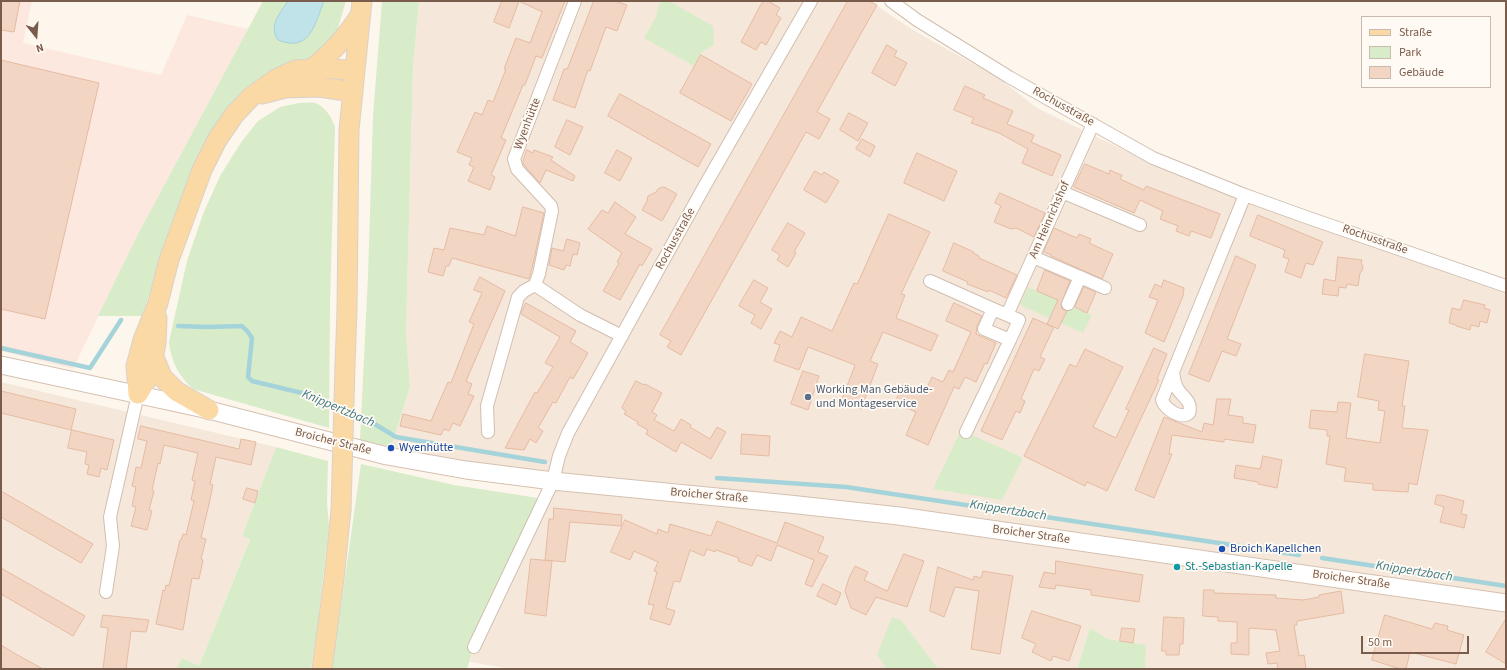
<!DOCTYPE html>
<meta charset="utf-8">
<style>
body{margin:0}
#map{position:relative;width:1507px;height:670px;overflow:hidden;background:#fdf6ec;font-family:"Source Sans 3",sans-serif}
canvas{display:block}
.frame{position:absolute;inset:0;border:2px solid #7a5c4d;pointer-events:none}
.legend{position:absolute;left:1361px;top:16px;width:130px;height:72px;box-sizing:border-box;background:#fffaf3;border:1px solid #cabbb1;margin:0;padding:5px 7px;list-style:none;font-size:12px;color:#7a5c4d}
.legend li{display:flex;align-items:center;gap:8px;height:20px}
.legend b{width:20px;border:1px solid #cabbb1}
.north{position:absolute;left:16px;top:16px;width:40px;height:40px;-webkit-text-stroke:3px #fffaf3;paint-order:stroke;rotate:163deg;font-size:11px;font-weight:700;line-height:16px;text-align:center;color:#7a5c4d}
.north::after{content:'';display:block;margin:auto;width:14px;height:18px;background:#7a5c4d;clip-path:polygon(50% 0,100% 100%,50% 72%,0 100%)}
.scale{position:absolute;left:1361px;top:636px;width:108px;height:18px;box-sizing:border-box;border:2px solid #7a5c4d;border-top:0;padding-left:5px;font-size:12px;line-height:14px;white-space:nowrap;color:#7a5c4d;-webkit-text-stroke:3px #fffaf3;paint-order:stroke}
</style>
<div id="map">
<canvas width="1507" height="670"></canvas>
<div class="frame"></div>
<ul class="legend">
<li><b style="height:5px;background:#fbd9a5"></b>Straße</li>
<li><b style="height:11px;background:#d8ecc9"></b>Park</li>
<li><b style="height:11px;background:#f3d5c3"></b>Gebäude</li>
</ul>
<div class="north">N</div>
<div class="scale">50 m</div>
</div>
<script>
const ctx = document.querySelector('canvas').getContext('2d');
ctx.lineJoin = 'round';
function paint(path, color) { ctx.fillStyle = color; ctx.fill(path, 'evenodd'); }
function trace(path, color, width, dash) { ctx.strokeStyle = color; ctx.lineWidth = width; ctx.lineCap = dash ? 'butt' : 'round'; ctx.setLineDash(dash || []); ctx.stroke(path); }
function label(font, color, halo, rows, align = 'center') {
  ctx.font = font + ' "Source Sans 3",sans-serif'; ctx.lineWidth = 3.5; ctx.setLineDash([]); ctx.textBaseline = 'middle'; ctx.strokeStyle = halo; ctx.fillStyle = color; for (const [text, x, y, turn = 0] of rows) {
    ctx.save(); ctx.translate(x, y); ctx.rotate((+turn || 0) * Math.PI / 180); ctx.textAlign = isNaN(turn) ? turn : align; if (halo) ctx.strokeText(text, 0, 0); ctx.fillText(text, 0, 0); ctx.restore();
  }
}
const residential = new Path2D(`
 M419 1H870L913 30 1000 79 1037 108 1169 172 1302 221 1506 290V669H1145V645L1108 639 1090 628 1077 669H511L470 662 474 647 553 481 391 447 410 387 406 331 413 68Z
 M1 382 276 447 242 536 250 538 199 666 182 658 176 669H1Z`);
const commercial = new Path2D(`
 M1 1H32L23 43 161 75 187 15 248 29 138 234 73 369 1 351Z`);
const green = new Path2D(`
 M263 1H346L337 31 332 43 319 57 272 73 257 81 244 89 229 106 185 190 142 316H98L138 234Z
 M382 1H419L413 68 406 331 410 387 391 447 360 440 368 276 373 116Z
 M660 1H669L713 26 714 45 702 52 694 66 644 38 656 17Z
 M299 103C304 103 310 102 315 103 325 106 332 118 335 127L330 302 329 428 193 389C178 375 171 361 169 342L187 261 203 214 220 176 242 141 258 121 280 107Z
 M1028 287 1092 315 1083 333 1020 305Z
 M961 430 1023 458 1002 500 933 489Z
 M276 447 328 461 327 503 329 526 317 631 311 669H176L182 658 199 666 250 539 242 536Z
 M361 464 454 485 538 498 474 647 467 669H331L338 627Z
 M892 617 901 620 938 669H887L877 655Z
 M1090 628 1108 639 1146 645 1145 669H1077Z`);
const water = new Path2D(`
 M288 1H324C315 24 310 53 278 40 268 26 280 13 288 1Z`);
const stream = new Path2D(`
 M178 326 208 327 242 326 248 332 252 338 248 377 252 381 302 393 339 408
 M1 348 90 368 121 320
 M348 412 368 420 396 437 545 462
 M717 478 846 487 1299 555
 M1322 558 1506 586`);
const building = new Path2D(`
 M1 1H20L14 32 1 30Z
 M502 1H519L509 28 494 22Z
 M519 1H565L542 58 536 56 525 85H523L501 138 506 140 491 175 495 177 490 190 468 181 474 167 469 165 472 158 457 152 475 112 482 115 488 100 493 102 506 69H504L516 38 530 43 542 12Z
 M594 1H615L627 5 617 31 606 27 590 71 588 70 575 108 553 100 564 69H567Z
 M764 1H768L780 8 776 15 781 18 766 45 761 42 756 50 741 42 760 6Z
 M848 1H869L877 5 817 112 830 119 819 139 806 132 681 355 667 347 671 341 660 335Z
 M887 45 897 51 894 56 907 63 895 86 872 73Z
 M701 55 752 84 731 121 680 93Z
 M1 60 99 83 45 319 1 309Z
 M965 86 985 95 983 98 1013 111 1007 124 1034 135 1031 142 1061 155 1052 176 1022 163 1028 149 999 133 971 123 974 118 954 110Z
 M620 94 711 144 698 167 608 116Z
 M849 113 868 123 858 141 840 130Z
 M567 120 583 127 570 155 555 147Z
 M862 139 875 146 870 157 856 149Z
 M527 150 533 153 534 150 553 157 551 160 575 176 573 181 546 170 540 183 524 165 523 162Z
 M617 150 632 158 620 181 605 173Z
 M917 153 957 171 944 201 904 183Z
 M1085 164 1109 174 1110 170 1116 173 1122 175 1120 179 1144 190 1146 186 1220 214 1211 238 1191 231 1189 236 1176 231 1178 226 1160 219 1163 211 1140 200 1134 213 1074 187Z
 M815 171 822 175 824 172 839 181 826 203 804 190Z
 M664 187 677 194 662 221 642 210 647 201 648 196 656 192 658 189Z
 M1000 193 1045 213 1034 237 1016 228 1011 229 994 222 1001 206 995 203Z
 M615 202 636 217 625 234 652 249 642 266 640 264 620 300 603 291 619 263 617 262 622 253 588 229 602 210 608 213Z
 M523 207 544 213 533 264 529 279 452 258 449 266H446L443 276 428 272 434 248 444 250 450 228 484 235 487 226 515 236Z
 M889 214 930 232 901 294 905 295 896 318 938 335 931 351 883 332 870 361 878 364 861 409 841 402 855 365 808 347 799 370 774 361 780 345 774 343 780 331 792 337 801 317 832 331 854 283 857 284Z
 M1258 215 1323 242 1313 265 1306 263 1301 278 1285 272 1289 259 1283 257 1285 250 1250 236Z
 M788 223 805 233 794 252 796 253 788 267 777 260 780 255 772 250Z
 M1054 228 1077 238 1079 234 1091 239 1089 243 1113 254 1102 279 1051 256V255L1044 252Z
 M567 239 580 243 577 255 573 254 570 266 566 265 564 270 549 265 552 248 563 251Z
 M954 243 974 252 973 253 979 256V258L1017 275 1006 298 989 290 988 292 967 284 968 282 943 271Z
 M1236 256 1256 265 1227 339 1241 344 1236 356 1222 351 1209 382 1189 374Z
 M1338 257 1362 260 1361 263 1363 266 1362 271 1360 273 1358 286 1347 284 1346 288 1339 287 1338 296 1322 294 1324 279 1335 281Z
 M1045 270 1070 281 1061 304 1062 309 1067 311 1058 329 1054 327 1040 357 1045 359 1039 371 1034 369 1021 399 1025 401 1020 413 1016 411 1002 440 981 431 1033 318 1053 327 1047 324 1058 300 1037 291Z
 M480 277 505 291 466 381 472 384 468 394 474 396 460 426 453 423 449 431 444 429 441 435 400 426 403 414 431 421 448 382 451 383 474 324 469 322 482 293 474 290Z
 M754 280 768 288 760 302 772 309 761 329 751 323 755 315 739 306Z
 M1164 280 1184 288 1183 296 1164 342 1145 333 1158 300 1149 297 1155 284 1161 287Z
 M1084 287 1096 292 1087 313 1075 307Z
 M1464 300 1485 305 1484 308 1490 310 1487 323 1480 321 1479 327 1471 325 1470 330 1456 326V325L1449 323 1452 308 1460 310Z
 M526 303 576 331 570 342 588 353 573 379 570 377 556 403 553 402 538 428 543 431 536 443 530 439 524 450 505 448 535 392 537 393 553 367 545 363 560 337 521 314Z
 M954 303 982 316 977 326 976 334 996 343 987 364 985 363 976 382 965 377 959 389 954 387 928 445 906 435 916 412 895 403 902 385 924 394 932 377 943 382 949 370 953 372 971 332 946 321Z
 M1154 348 1167 354 1157 379 1159 380 1107 491 1087 482 1085 486 1024 456 1070 364 1076 367 1085 349 1123 367 1093 427 1116 438 1129 410 1126 409Z
 M1365 354 1409 361 1402 406H1405L1402 428 1428 430 1417 485 1409 483 1408 492 1373 490V484L1344 481 1346 468 1326 464 1330 436H1327V430L1309 428 1311 410 1337 412 1338 402 1351 403 1346 438 1380 443 1385 411 1378 410 1379 401 1358 397Z
 M803 371 819 376 808 410 791 404Z
 M636 381 644 385 645 384 662 393 652 412 657 415 654 420 674 431 681 419 691 425 690 427 710 439 717 427 726 432 711 459 681 442 676 452 646 434 648 430 637 424 638 422 624 414 626 411 622 408Z
 M1 391 76 409 71 430 1 413Z
 M1217 399H1231L1228 415 1243 417V423L1256 425 1253 443 1224 439V442L1172 435 1169 454H1172L1154 498 1135 490 1164 417 1202 432 1204 423 1213 425Z
 M141 426 239 449 241 439 256 442 251 465 216 457 210 484 213 485 209 504 201 538 206 539 201 559 203 560 199 579 192 578 183 630 156 624 163 590 165 591 166 585 169 586 180 540H181L183 534 186 535 194 501 191 500 195 481 192 480 198 453 164 445 160 464 158 463 152 490 154 491 149 510 152 511 147 530 131 526 136 507 132 506 136 487 132 486 136 467 141 468 147 441 138 439Z
 M72 430 114 440 107 470 101 468 99 477 87 474 89 465 85 464 87 452 68 448Z
 M742 434 770 436 769 456 741 454Z
 M1263 456 1282 460 1277 488 1258 484V482L1234 478 1236 465 1260 469Z
 M247 488 258 491 255 503 243 499Z
 M1 491 93 544 81 563 1 517Z
 M1437 495H1442L1464 501 1461 514 1467 515 1464 528 1440 522 1444 507 1435 504Z
 M554 508 622 515 621 526 570 522 565 562 545 560 549 519H553Z
 M625 520 657 534 658 529 668 533 670 524 711 536 717 521 777 543 785 522 824 537 818 552 828 556 812 587 805 584 814 560 777 545 771 561 757 555 752 566 738 561 739 558 716 550 715 552 707 549 704 556 690 550 680 582 674 581 666 608 675 611 670 625 650 619 654 605 648 604 657 572 654 571 658 562 634 551 630 560 611 552Z
 M904 554 924 561 907 607 876 597 866 615 851 608 845 591 849 578 855 566 868 572 864 580 887 591Z
 M531 559 552 561 546 616 525 613Z
 M1056 561 1143 575 1139 602 1091 595V590L1056 585 1055 589 1039 587 1044 572 1055 574Z
 M938 567 973 580 974 576 981 578 983 571 1013 576 1000 654 971 649 979 591 955 587 944 617 930 611Z
 M1 568 85 616 73 636 1 594Z
 M823 584 841 593 836 605 817 596Z
 M1204 590H1214V593L1276 595V598L1303 600 1319 597V595L1341 591 1344 613 1297 621V625H1294L1299 656 1304 655 1306 669H1278L1277 663 1268 664 1266 653 1280 651 1276 630 1249 628V655L1231 654V643H1237V622L1218 621V617L1203 616Z
 M1032 611 1081 626 1069 661 1053 656 1051 661 1032 652 1036 644 1022 638Z
 M103 615 149 620 146 632 131 631 126 669H103L108 628 101 627Z
 M1385 615 1432 629 1435 623 1448 626 1447 630 1464 635 1456 664 1410 652 1406 669H1400L1372 660Z
 M1164 617 1184 618 1183 644H1180L1179 655H1166V651H1162Z
 M1506 619V664L1486 652Z
 M1122 628 1135 629 1133 643 1120 641Z
 M1 645 14 653 43 669H1Z`);
const street = new Path2D(`
 M575 1 514 159 517 169 551 206 552 211 539 274 535 285 580 315 622 336
 M891 1 917 20 1009 77 1153 158 1245 195 1306 217 1506 286
 M1062 192 1140 225
 M1033 257 1080 277
 M930 281 993 309
 M1068 304 1080 277 1105 288
 M1007 315 993 309 984 329 1010 340 1019 320 1007 315 1093 124
 M1173 372C1174 377 1174 382 1177 388 1182 397 1193 401 1189 413 1181 420 1165 409 1162 400L1173 372 1245 195
 M488 432 487 406 518 297 524 291 535 285
 M966 432 1010 340
 M106 592 113 546 110 517 138 394
 M474 647 553 481 559 456 568 433 704 187 811 1`);
const secondary = new Path2D(`
 M1 365 209 410 387 456 466 470 553 481 789 504 899 516 1506 603`);
const primary = new Path2D(`
 M313 68C332 53 346 37 359 17
 M262 94 285 88 319 87 353 92
 M154 357 162 377 176 391 209 410
 M345 366 347 310 349 130 362 1
 M138 394 136 366 143 340 158 303 169 260 202 170 217 140 234 115 251 97 276 79 295 70 325 68 355 71
 M138 394 150 374 156 343 157 318
 M322 669 334 579 341 510`);
const primaryBridge = new Path2D(`
 M341 510 345 366`);
const markers = [
 [808,397,4,"#5c6f8a"],
 [391,448,4,"#1a4fb4"],
 [1222,549,4,"#1a4fb4"],
 [1177,567,4,"#0f9aa8"]
];
const streetNames = [
 ["Rochusstraße",1063,107,29],
 ["Wyenhütte",528,124,-69],
 ["Am Heinrichshof",1050,220,-66],
 ["Rochusstraße",676,239,-61],
 ["Rochusstraße",1375,240,19],
 ["Broicher Straße",333,442,14],
 ["Broicher Straße",709,496,5],
 ["Broicher Straße",1031,535,8],
 ["Broicher Straße",1351,580,8]
];
const serviceNames = [
 ["Working Man Gebäude-",816,390],
 ["und Montageservice",816,404]
];
const transitNames = [
 ["Wyenhütte",399,448],
 ["Broich Kapellchen",1230,549]
];
const cultureNames = [
 ["St.-Sebastian-Kapelle",1185,567]
];
const waterNames = [
 ["Knippertzbach",338,409,23],
 ["Knippertzbach",1008,511,9],
 ["Knippertzbach",1414,572,9]
];
paint(residential, '#f5e8da');
paint(commercial, '#fde8e0');
paint(green, '#d8ecc9');
paint(water, '#bfe3e8');
trace(water, '#a5d3da', 1);
trace(stream, '#a5d3da', 4.5);
paint(building, '#f3d5c3');
trace(building, '#e6bba3', 1);
trace(street, '#d1beb0', 14);
trace(secondary, '#d6c0b0', 19);
trace(primary, '#dad1cd', 21);
trace(street, '#fff', 12);
trace(secondary, '#fff', 17);
trace(primary, '#fbd9a5', 19);
trace(primaryBridge, '#dad1cd', 21, []);
trace(primaryBridge, '#fbd9a5', 19);
for (const [x, y, r, color] of markers) { const dot = new Path2D(); dot.arc(x, y, r, 0, 2 * Math.PI); ctx.fillStyle = color; ctx.fill(dot); trace(dot, '#fffaf3', 1.5); }
label('12px', '#7a5c4d', '#fffaf3', streetNames);
label('12px', '#4e5e75', '#fffaf3', serviceNames, 'left');
label('12px', '#164399', '#fffaf3', transitNames, 'left');
label('12px', '#0d838f', '#fffaf3', cultureNames, 'left');
label('italic 13px', '#437c86', '#fffaf3', waterNames);
</script>
